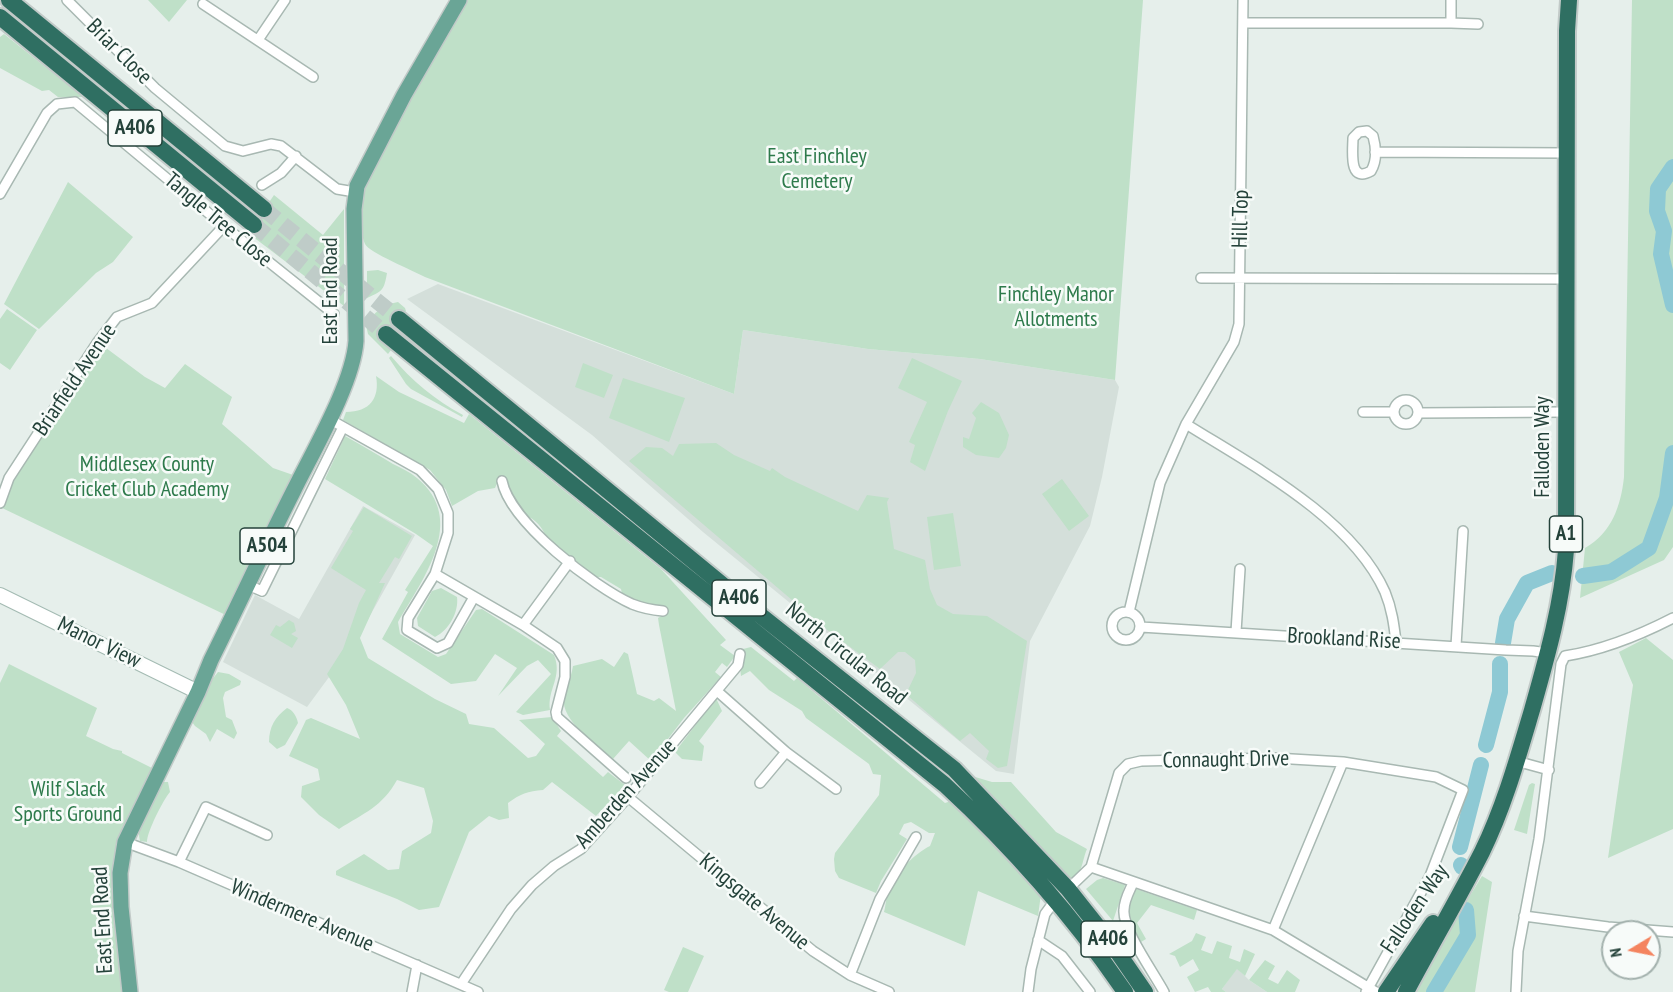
<!DOCTYPE html>
<style>
body{margin:0}
#map{position:relative;width:1673px;height:992px;overflow:hidden;background:#e6efeb;font-family:"PT Sans Narrow",sans-serif}
canvas{display:block}
.north{position:absolute;left:1601px;top:920px;width:60px;height:60px;box-sizing:border-box;background:#f7fbf9;border:2px solid #a3b1ad;border-radius:50%;rotate:260deg;font-size:16px;font-weight:700;line-height:24px;text-align:center;color:#24423a}
.north::after{content:'';display:block;margin:auto;width:21px;height:27px;background:#f4845f;clip-path:polygon(50% 0,100% 100%,50% 72%,0 100%)}
</style>
<div id="map">
<canvas width="1673" height="992"></canvas>
<div class="north">N</div>
</div>
<script>
const ctx = document.querySelector('canvas').getContext('2d');
ctx.lineJoin = 'round';
function paint(path, color) { ctx.fillStyle = color; ctx.fill(path, 'evenodd'); }
function trace(path, color, width, dash) { ctx.strokeStyle = color; ctx.lineWidth = width; ctx.lineCap = dash ? 'butt' : 'round'; ctx.setLineDash(dash || []); ctx.stroke(path); }
function label(font, color, halo, rows, align = 'center') {
  ctx.font = font + ' "PT Sans Narrow",sans-serif'; ctx.lineWidth = 5; ctx.setLineDash([]); ctx.textBaseline = 'middle'; ctx.strokeStyle = halo; ctx.fillStyle = color; for (const [text, x, y, turn = 0] of rows) {
    ctx.save(); ctx.translate(x, y); ctx.rotate((+turn || 0) * Math.PI / 180); ctx.textAlign = isNaN(turn) ? turn : align; if (halo) ctx.strokeText(text, 0, 0); ctx.fillText(text, 0, 0); ctx.restore();
  }
}
const built = new Path2D(`
 M438 284 734 394 743 330 868 349 980 359 1115 380 1119 387 1102 477 1090 526 1030 641 1014 774 996 771 703 532 592 435 407 299Z
 M363 506 415 535 357 639 307 707 223 662 255 595 299 619Z
 M1237 968 1249 980 1267 992H1226L1222 989Z`);
const green = new Path2D(`
 M148 0H187L169 22Z
 M468 0H1143L1115 380 980 359 868 349 743 330 734 394 425 277C414 271 368 252 365 244 358 227 361 202 366 185 371 168 383 152 391 136 415 90 442 45 468 0Z
 M1632 0H1673V547L1664 560 1580 598 1585 548C1612 533 1621 505 1624 477Z
 M4 34 83 97H58L49 90 42 91 0 68V37Z
 M68 182 133 237 113 262 96 273 39 329 4 304Z
 M274 195 323 235 344 209V306L248 233Z
 M378 270 387 273C384 290 383 291 367 298V271Z
 M398 302 405 308 406 311 380 341 391 350 388 354 368 334 366 325C374 312 383 305 398 302Z
 M7 309 37 330 10 370 0 363V319Z
 M98 342 145 377 165 388 185 364 232 397 222 424 273 468 296 476 232 618 0 507 9 477Z
 M391 356C412 381 435 400 463 415L462 417 411 389 406 384 389 358Z
 M912 358 962 381 948 411 925 471 910 462 915 445 909 442 927 402 898 388Z
 M583 363 613 375 604 398 575 387Z
 M376 376 399 392 464 423 469 414 661 569 726 640 720 645 735 656 727 667 722 663 715 672 721 677 684 718 651 761 629 741 613 759C597 745 560 720 564 698 566 686 571 679 573 666L602 659 614 667 624 652 628 654 637 694 654 701 659 698 676 711 659 625 658 618 665 614 664 606 654 607 622 594 621 589 601 577H596L546 537C543 528 535 518 525 516L507 490 506 478 499 479 495 488 478 491 452 506 446 490 430 470 343 420 346 412C370 412 380 398 376 376Z
 M623 378 685 398 669 442 609 418Z
 M981 402 999 413 1009 435 1006 448 999 458 976 455 963 447V437L969 439 976 418 972 413Z
 M345 436C361 445 377 454 393 464 401 468 410 472 417 478 468 520 423 579 398 622L400 634 438 657 446 654 476 610 482 609 554 655C563 677 547 689 550 710L523 715 516 712 551 674 538 660 527 666 498 696 517 668 495 654 476 681 451 684 382 639 408 592 405 590 433 546 416 534 325 479Z
 M716 443 734 455 770 471 772 468 785 477 858 511 867 495 889 498 887 502 894 549 925 560 930 589 937 605 953 614 987 616 1027 641 1007 766 998 768 986 759 989 751 970 733 960 741 907 695V692L916 673 915 660 905 652H898L880 669 826 629 629 461 646 447 662 448 673 456 679 444Z
 M1062 479 1089 516 1069 531 1042 494Z
 M364 507 412 536 399 559 395 557 379 583H385L360 638 368 658 435 699 466 714 469 724 494 728 528 758 536 756 545 744 519 720 552 717 561 731 557 736 603 777 608 772 625 785 596 816 552 782 543 790C528 791 520 794 508 803L509 818 499 820 489 816 469 832 439 907 419 910 397 899 336 875V871L364 854 388 870 399 869 402 851 431 833 433 821 424 788 397 780C382 807 364 813 339 829L319 815 301 797 302 786 320 780 318 769 289 756 306 720 311 718 360 739 346 705 327 674 343 649 359 603 366 590 331 568 353 531 350 529Z
 M953 513 961 566 934 570 927 517Z
 M441 588 457 597C459 612 449 630 435 637L418 626 417 618 432 591Z
 M289 620 294 623 296 631 291 634 298 638 292 648 270 635 276 625 280 627Z
 M1646 638 1673 660V829L1608 858 1633 685 1619 652Z
 M751 647 794 681 797 678 945 803 951 801 985 833 1041 894 1038 916 978 891 965 946 884 912C886 905 886 895 890 888 897 872 914 854 930 846L935 833H929L911 822 904 824 899 834 907 839 881 881 876 893 839 878 835 871 834 859 835 853 879 795 881 775 873 774 869 764 806 718 802 711 769 690 750 671 741 676C739 666 745 659 743 649Z
 M9 664 97 708 86 736 113 749 122 751V753L158 771 125 842 130 992H0V683Z
 M218 672 229 674 241 681 240 685 225 692 223 698 226 717 232 720 237 733 234 739 217 729 210 742 206 734 195 726 192 722 207 686Z
 M716 698 722 711 699 741 704 746 702 761 682 759 675 752Z
 M287 708C293 710 297 717 298 723L285 745 277 749 269 742C269 727 275 717 287 708Z
 M972 776 992 782H1011L1056 832 1087 849C1082 860 1083 874 1071 879L1064 876 1033 838Z
 M160 782H168L170 792C163 800 147 832 147 842L140 841C135 820 151 800 160 782Z
 M1532 783 1535 784 1527 834 1514 830 1529 785Z
 M1482 876 1492 882 1475 992H1411Z
 M1103 878 1125 885 1113 921 1086 889 1097 880Z
 M1136 889 1197 910 1194 920 1151 905 1137 923 1146 939 1141 942C1125 917 1123 916 1136 889Z
 M1196 933 1206 937 1201 950 1212 954 1217 941 1232 946 1229 958 1240 962 1244 949 1255 954 1245 976 1237 969 1222 989 1226 992H1211L1208 987 1195 992 1187 977 1199 970 1193 959 1180 967 1175 956 1169 954 1192 941Z
 M683 947 704 956 688 992H669L664 990Z
 M1265 960 1275 966 1268 979 1278 984 1287 970 1300 980 1295 992H1267L1249 980Z`);
const river = new Path2D(`
 M1673 167 1658 189 1657 211 1664 231 1661 254 1673 305
 M1583 576 1611 572 1649 548 1667 498 1673 453
 M1503 643 1507 619 1527 583 1552 573
 M1486 745 1500 692V664
 M1460 847 1481 765
 M1461 865 1462 867
 M1434 992 1468 935 1466 910`);
const highwayTunnel = new Path2D(`
 M264 209 399 319
 M254 225 386 334`);
const street = new Path2D(`
 M67 0 155 88 225 146 243 151 271 144 281 146 337 189 355 192
 M203 4 313 77
 M1243 23H1451V0
 M1451 23 1478 24
 M258 40 285 0
 M1367 131 1373 136C1376 147 1377 161 1371 171 1348 184 1353 150 1353 138L1359 132Z
 M1375 152 1567 153
 M262 185 281 173 296 156
 M0 194 47 113 57 104 75 102 224 226 334 314
 M1201 278 1566 279
 M1394 412a12 12 0 1 1 24 0a12 12 0 1 1-24 0Z
 M1363 412H1394
 M1418 413 1566 412
 M329 419 420 470 438 489 448 513V533L435 574 523 625 557 648 565 661V677L556 712 557 717 626 778
 M1186 424C1253 466 1352 518 1385 592 1392 609 1394 625 1396 642
 M502 481C510 522 594 587 632 604 642 608 652 610 663 611
 M0 503 9 478 97 343 117 317 152 303 224 226
 M435 574 408 618 407 630 437 648 448 643 474 597
 M248 585 262 591 343 427
 M1112 626a14 14 0 1 1 28 0a14 14 0 1 1-28 0Z
 M1129 612 1160 483 1186 424 1234 342 1239 324 1243 0
 M523 625 570 561
 M1141 627 1506 650 1533 651 1548 653
 M1236 632 1240 569
 M1456 646 1463 531
 M717 691 786 752 836 789
 M1516 761 1549 770
 M760 783 786 752
 M628 797 813 951 850 975 889 992
 M125 842 179 862 478 992
 M179 862 206 807 267 835
 M1091 867 1273 930 1376 992
 M1133 883C1129 892 1124 900 1124 910 1122 929 1154 973 1164 992
 M1068 889 1091 867 1119 773 1128 764 1141 761 1275 758 1343 762 1436 777 1463 790 1430 876 1366 992
 M1524 916 1608 927 1673 932
 M1273 930 1343 762
 M1038 940 1062 956 1090 992
 M850 975 880 899 916 837
 M461 984 511 909 532 885 554 866 581 849 628 797 738 665 740 654
 M412 992 417 965
 M1028 992 1031 969 1045 914 1056 899
 M1516 992 1518 951 1539 839 1561 664 1565 656C1604 650 1638 636 1673 618`);
const secondary = new Path2D(`
 M0 595 198 692`);
const primary = new Path2D(`
 M130 992 121 907 120 873 125 842 198 692 211 660C239 604 265 547 293 492 313 451 353 384 356 341L354 209 357 186 404 95 459 0`);
const highway = new Path2D(`
 M9 0 264 209
 M0 17 254 225
 M399 319 736 596 954 769 1068 889 1114 947 1145 992
 M386 334 945 785C1013 848 1073 916 1125 992
 M1386 992 1433 923
 M1406 992C1431 945 1458 899 1482 852 1504 807 1518 757 1532 710 1547 657 1562 605 1566 550L1567 31 1569 0`);
const shields = [
 [135,128,54],
 [1566,534,33],
 [267,546,54],
 [739,598,54],
 [1108,939,54]
];
const shieldNames = [
 ["A406",135,128],
 ["A1",1566,534],
 ["A504",267,546],
 ["A406",739,598],
 ["A406",1108,939]
];
const streetNames = [
 ["Briar Close",119,52,45],
 ["Hill Top",1241,219,-89],
 ["Tangle Tree Close",218,220,40],
 ["East End Road",331,291,-90],
 ["Briarfield Avenue",75,380,-56],
 ["Falloden Way",1543,447,-90],
 ["Brookland Rise",1344,639,3],
 ["Manor View",99,643,26],
 ["North Circular Road",846,654,39],
 ["Connaught Drive",1226,760,-1],
 ["Amberden Avenue",626,794,-48],
 ["Kingsgate Avenue",754,902,40],
 ["Falloden Way",1415,909,-56],
 ["Windermere Avenue",302,916,23],
 ["East End Road",103,920,-93]
];
const parkNames = [
 ["East Finchley",817,157],
 ["Cemetery",817,182],
 ["Finchley Manor",1056,295],
 ["Allotments",1056,320],
 ["Middlesex County",147,465],
 ["Cricket Club Academy",147,490],
 ["Wilf Slack",68,790],
 ["Sports Ground",68,815]
];
paint(built, '#d4dfda');
paint(green, '#bfe0c8');
trace(river, '#8ec9d4', 16);
trace(highwayTunnel, '#bfccc8', 16, [16, 8]);
trace(street, '#a8b8b2', 12);
trace(secondary, '#a4bbb3', 16);
trace(primary, '#c2cac8', 18);
trace(highway, '#c2cac8', 20);
trace(street, '#fff', 9);
trace(secondary, '#fff', 14);
trace(primary, '#6aa596', 15);
trace(highway, '#2f6f62', 16);
for (const [x, y, w] of shields) { const box = new Path2D(); box.roundRect(x - w / 2, y - 18, w, 36, 4.5); ctx.fillStyle = '#f7fbf9'; ctx.fill(box); trace(box, '#24423a', 1.5); }
label('bold 21px', '#24423a', null, shieldNames);
label('22px', '#24423a', '#f7fbf9', streetNames);
label('22px', '#2d7a4b', '#f7fbf9', parkNames);
</script>
